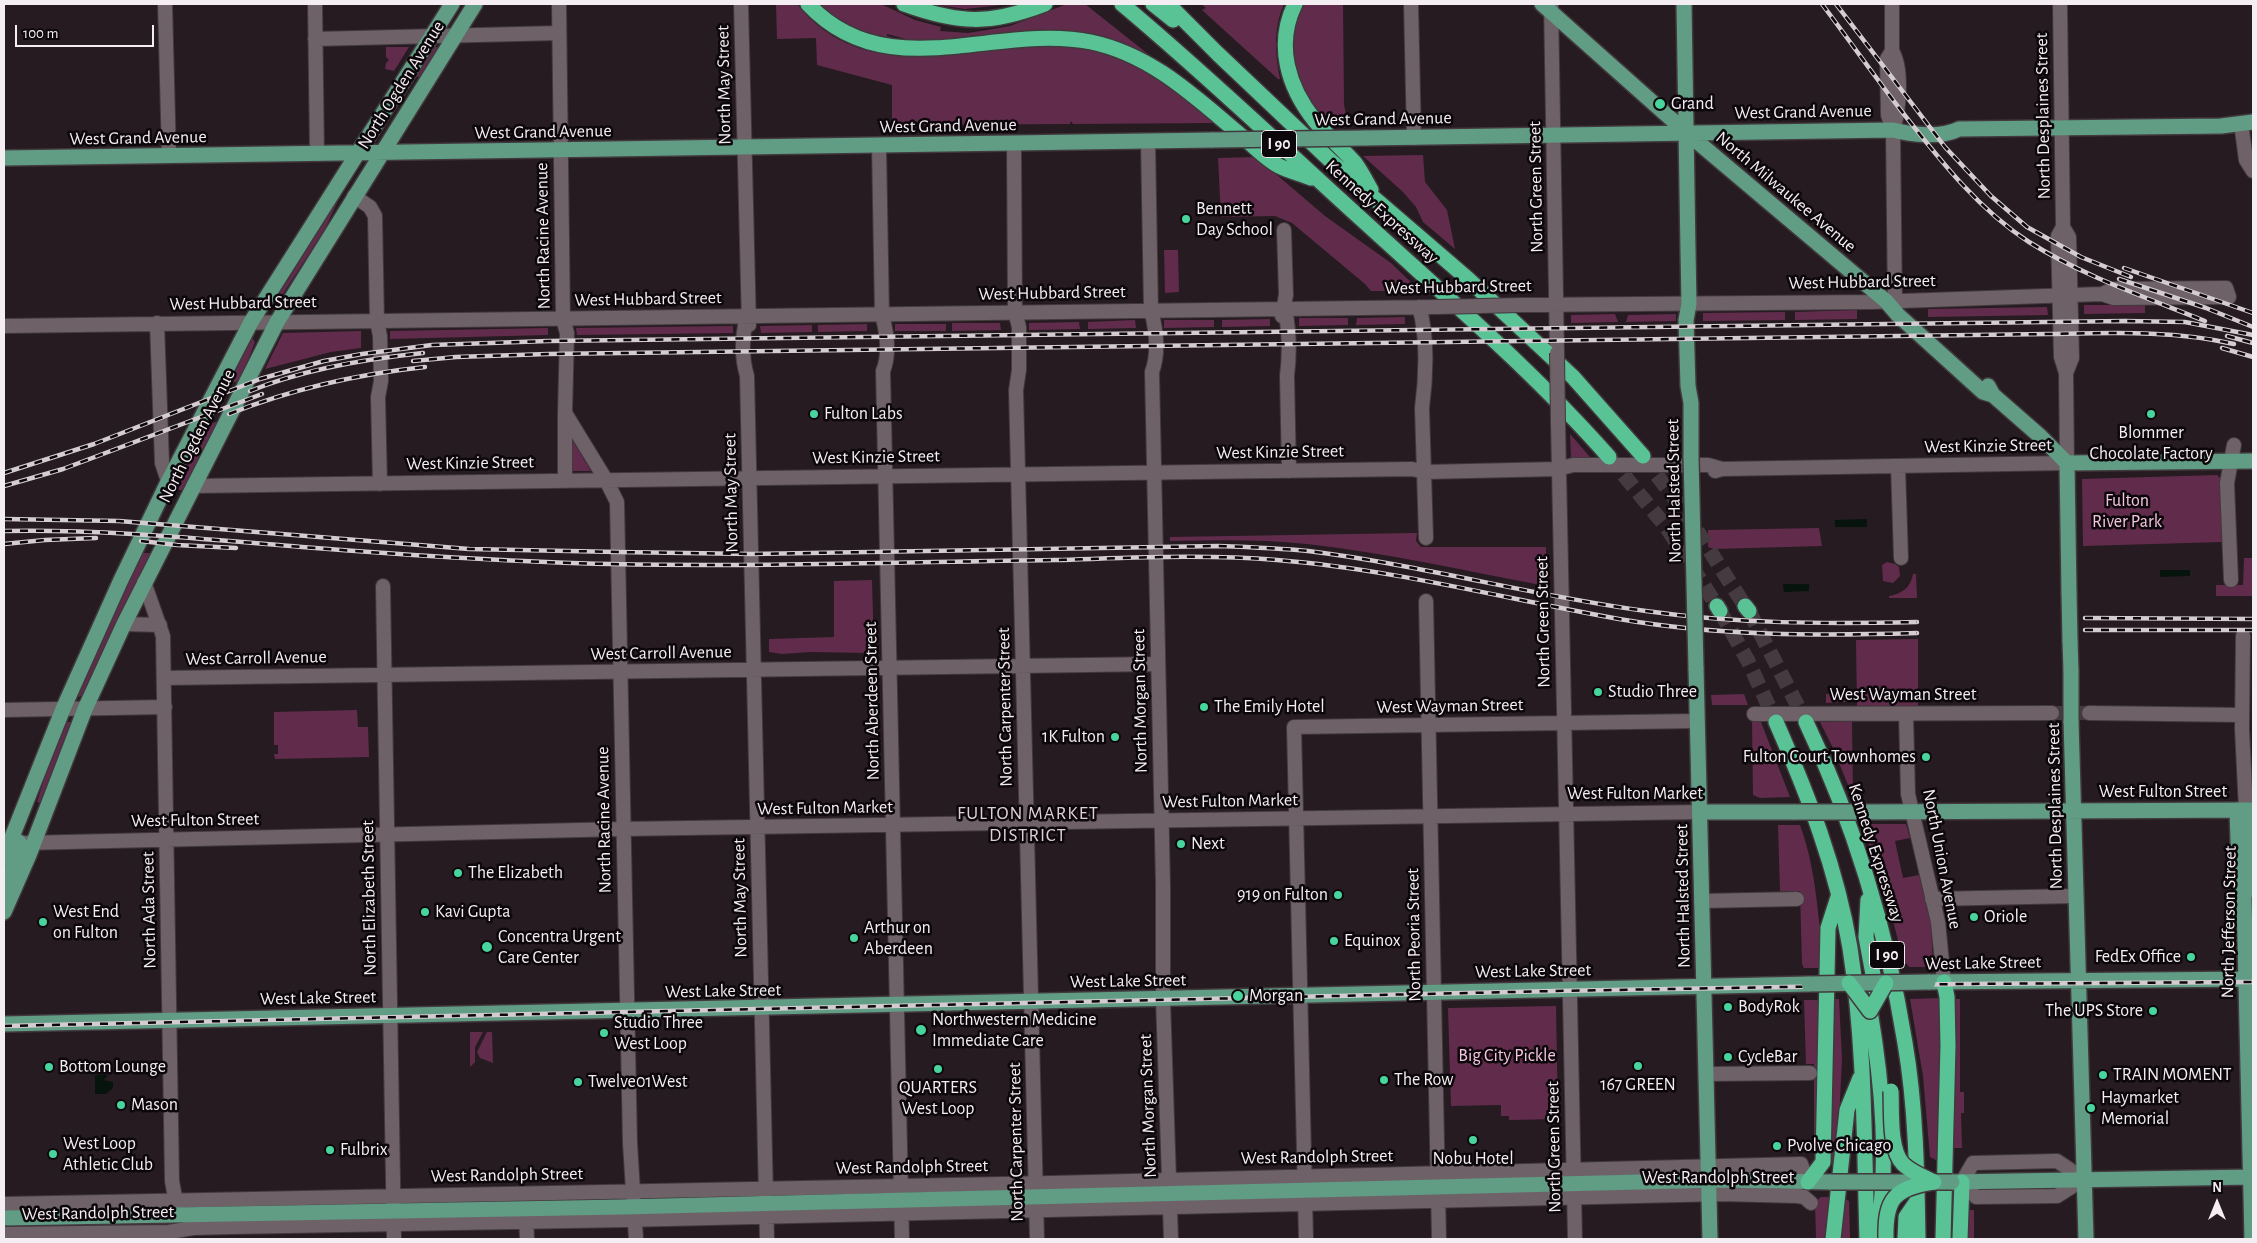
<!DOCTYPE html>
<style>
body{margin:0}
#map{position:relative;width:2257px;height:1243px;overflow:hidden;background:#261b21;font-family:"Alegreya Sans",sans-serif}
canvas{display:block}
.frame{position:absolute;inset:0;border:5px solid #f4edf1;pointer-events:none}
.north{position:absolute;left:2192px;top:1178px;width:50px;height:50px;-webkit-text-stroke:4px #0c070a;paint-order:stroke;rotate:0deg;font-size:14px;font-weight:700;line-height:20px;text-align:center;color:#f4edf1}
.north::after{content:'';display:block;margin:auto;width:18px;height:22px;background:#f4edf1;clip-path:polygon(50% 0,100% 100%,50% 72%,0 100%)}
.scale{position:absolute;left:15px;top:25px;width:139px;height:22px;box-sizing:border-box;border:2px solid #f4edf1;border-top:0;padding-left:6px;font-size:15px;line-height:18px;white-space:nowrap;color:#f4edf1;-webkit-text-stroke:4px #0c070a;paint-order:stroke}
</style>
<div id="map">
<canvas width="2257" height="1243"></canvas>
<div class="frame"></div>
<div class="north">N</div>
<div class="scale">100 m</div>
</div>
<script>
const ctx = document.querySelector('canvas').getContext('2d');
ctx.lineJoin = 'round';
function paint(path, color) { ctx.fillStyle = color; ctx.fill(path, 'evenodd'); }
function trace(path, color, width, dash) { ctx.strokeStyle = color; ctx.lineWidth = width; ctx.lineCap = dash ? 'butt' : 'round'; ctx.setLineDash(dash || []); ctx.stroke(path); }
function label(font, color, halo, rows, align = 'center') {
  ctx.font = font + ' "Alegreya Sans",sans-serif'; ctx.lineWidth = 5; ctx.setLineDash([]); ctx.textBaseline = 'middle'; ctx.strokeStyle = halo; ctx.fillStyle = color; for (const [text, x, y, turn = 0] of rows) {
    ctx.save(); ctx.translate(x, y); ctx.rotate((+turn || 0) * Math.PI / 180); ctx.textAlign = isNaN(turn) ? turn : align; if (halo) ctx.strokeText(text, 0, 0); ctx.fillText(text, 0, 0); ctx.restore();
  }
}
const green = new Path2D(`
 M776 4H797C870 97 988 34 1085 49 1140 58 1174 89 1216 123L1073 124 1071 121 1070 124 892 125V85L817 65 816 38 777 39Z
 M818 4H881L915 20 941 27 940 31 968 33 987 30 1010 26 1067 4H1085L1153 58C1089 24 1039 31 970 36 956 38 926 43 913 41 905 39 896 36 887 34V36L904 41C866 34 848 28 818 4Z
 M932 4H1011L965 9Z
 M1201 4H1284C1273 29 1275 53 1280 79H1278L1202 10 1206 8Z
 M1300 4H1343L1344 104 1347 121H1324L1296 83 1290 36Z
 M386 47H409L394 71 385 69 386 63 389 60 386 57Z
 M431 47H439L421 76 416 77 415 75Z
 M1423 155 1425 182 1447 210 1455 249 1423 222 1416 207 1403 192 1363 156Z
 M1256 157 1325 216 1391 263 1420 291H1371L1365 284 1292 223 1275 216 1221 217 1218 158Z
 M342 192 325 229 275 306 274 302 293 272 302 251Z
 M1164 250H1178L1179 292 1165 293Z
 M2084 305H2145V313L2084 314Z
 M2047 307 2048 315 1928 317V309Z
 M1857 310V319L1795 320V312Z
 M1785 312V320L1703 321V313Z
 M1615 314 1618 322 1571 323V315Z
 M1676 314V321L1626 322 1628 315Z
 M1405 317V324L1356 325 1357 318Z
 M1299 318H1348V325L1299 326Z
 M1270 319V326L1222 327V320Z
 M1135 320 1136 328 1088 329V322Z
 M1164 320H1214V327L1164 328Z
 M1079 322 1080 329 1029 330V323Z
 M952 323H1000L1001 330 952 331Z
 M867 324V331L818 332V325Z
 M895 324H946V331H895Z
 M812 325V332L761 333 760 326Z
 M733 326V333L577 335 576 328Z
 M548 328V335L390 339V331Z
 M361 331V348L331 352 265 369 283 333Z
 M252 338 255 342 240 380 222 387 249 339Z
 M221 420 183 490H169L202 427Z
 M1570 434 1590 457 1571 458Z
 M572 439 591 471H571L570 441Z
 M2217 475 2221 479 2222 542 2083 546 2082 479Z
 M1819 528 1822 546 1714 549 1708 547V530Z
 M1413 533H1417L1416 541 1421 547H1546V586C1467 571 1387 553 1307 544 1261 539 1216 540 1170 541V537Z
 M139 553H154L84 694 79 697 77 693Z
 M2244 558H2253V596H2216V585H2243Z
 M1887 562 1895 564 1899 567 1900 576 1893 583 1883 581 1882 565Z
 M1913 574H1916L1917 598H1889V596C1902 594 1911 587 1913 574Z
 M872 580 874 653 810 652 782 654 769 652V639L834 637V581Z
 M1918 639V710L1857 707 1856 640Z
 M1744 694 1748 705H1712L1711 695Z
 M1826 694H1846V702L1826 703Z
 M357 710 358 727H368L369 757 275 759 274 754H278V745H274V712Z
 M1752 721 1761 722 1790 797 1760 798 1753 795Z
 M1852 721 1853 797 1832 746 1820 722Z
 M65 722H74L41 803 37 802 49 763Z
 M1862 824H1906L1910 838 1895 841 1903 878 1919 875 1931 922 1933 967H1909L1907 964H1904L1888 901Z
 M1778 825H1800C1817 871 1818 920 1824 968H1804L1802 964 1800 891H1780Z
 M1941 998 1942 1045 1938 1161 1930 1157 1923 1076 1910 999Z
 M1831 999H1839L1842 1059 1837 1162H1831Z
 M1953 999H1960V1092H1964V1113H1961L1962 1148H1951Z
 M1804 1000H1822L1819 1148 1815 1147 1814 1141V1064H1806Z
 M1556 1006 1558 1119 1509 1120V1116H1501V1105L1451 1106 1448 1008Z
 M470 1032H483L475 1047V1062L470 1067Z
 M487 1032H492L493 1063 480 1058 477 1052Z
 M1821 1197H1834L1829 1239H1816L1815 1202Z
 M1845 1199 1849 1201 1850 1239H1838Z
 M1967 1210H1974V1239H1965Z
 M164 1221V1224L54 1226V1223Z`);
const water = new Path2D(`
 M1867 519V527H1835V520Z
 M2160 570H2190V576L2160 577Z
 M1783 584H1809V591L1784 592Z
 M95 1075H108L104 1080 113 1082V1088L106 1094H95Z`);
const minorTunnel = new Path2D(`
 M2052 713H2089`);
const highwayTunnel = new Path2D(`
 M1609 457 1667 528 1717 606
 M1643 457 1685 512 1745 606
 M1720 611 1748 661 1776 722
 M1749 611 1806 722`);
const minor = new Path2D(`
 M165 4 169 156
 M315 4 317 154
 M559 4 563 319 567 333 565 413 606 480 617 502 630 1143 636 1239
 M741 4 749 325
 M1411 4 1414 138
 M1551 4 1557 353
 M1892 4V51L1887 59 1888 115 1893 130 1895 308
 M315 39 559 33
 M1892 51C1903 68 1899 111 1893 130
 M2241 123 2246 160 2253 171
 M1148 141 1151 310C1156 329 1159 353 1152 372L1163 885V999L1171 1239
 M1014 144 1015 312 1019 327V370L1016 390 1037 1239
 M879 146 882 315C887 333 890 354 883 371L902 1239
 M354 196 370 207 375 216 377 321 380 336 381 381 378 397 380 484
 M2063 227 2069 237 2072 358 2066 373
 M1522 305 1872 302 2102 294 2114 298 2229 297 2226 288 2113 289 2102 294
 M1419 307C1428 335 1426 379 1422 408L1426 538
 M1285 308C1289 330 1290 353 1287 376L1289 471
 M747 316C742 336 741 356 747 376L767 1239
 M1282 316 1286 295 1284 230
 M157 323 162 463 168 481
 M4 326 1437 307
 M565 414V480
 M1558 422 1575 1239
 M1898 466 1901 558
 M1715 471 1722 469 2067 463 2066 373 2061 357 2058 236 2063 227 2060 4
 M193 486 1412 469 1425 472 1558 469 1573 465H1708L1722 469
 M2231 580 2227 483 2234 445
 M144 582 163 636 172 1181 177 1208
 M383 586 394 1239
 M1426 601 1439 1239
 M124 624 160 625
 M2243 636 2242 729 2246 810
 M164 678 1158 664
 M4 710 165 707
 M2089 713 2242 715
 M1754 714 2052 713
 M1906 714 1908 794 1938 922 1944 982
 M24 843 623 829 1700 812
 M1932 899 2075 896
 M1701 901 1797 899
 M1706 1074 1810 1073
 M2057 1161 2084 1179 2057 1196 1976 1197 1962 1182 1973 1163Z
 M4 1204 1052 1183 1801 1164 1808 1182
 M526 1215 527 1239
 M4 1234 169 1232 193 1228 231 1227 626 1220 1722 1194 1798 1196 1804 1197 1811 1203
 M1306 1239 1294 727 1697 721`);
const major = new Path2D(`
 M1542 4 1687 133 1886 301 1898 315 1983 392 1993 395
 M1684 4 1688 251 1689 304 1686 320 1688 386 1691 403V457
 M1365 138 1893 130C1912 135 1941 138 1959 129L2221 126 2253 122
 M4 158 1213 140
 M1988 386 1993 395 2041 437 2067 463
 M2067 463 2253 461
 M2067 463 2069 593
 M2070 640 2071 671
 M1696 668 1710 1239
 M2071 721 2086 1239
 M2237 810 2239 871 2243 891
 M2246 810C2252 839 2250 869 2244 898L2252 1239
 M1700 812H1795
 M1860 812 2253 810
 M4 857 63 709 120 582 166 486 251 322 452 4
 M7 888 19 842
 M4 912 29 855 85 709 124 624 277 322 475 4
 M1928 982 2253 979
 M4 1024 1809 984
 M1952 1182 2253 1177
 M4 1218 623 1207 1721 1180 1831 1182`);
const highway = new Path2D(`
 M808 4C887 88 994 23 1091 42 1153 55 1197 99 1244 138 1255 147 1267 160 1279 166 1289 171 1301 174 1311 178
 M904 4C959 24 990 25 1045 4
 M1122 4C1207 75 1287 152 1369 226 1451 301 1536 374 1609 457
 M1153 4 1173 20
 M1168 4 1218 54 1332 162 1468 279 1573 377 1643 456
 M1295 4C1275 45 1288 87 1315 121 1327 136 1343 149 1355 163 1361 171 1366 181 1371 190
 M1717 606 1720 611
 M1745 606 1749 611
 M1776 722C1808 795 1837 869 1850 948 1865 1045 1864 1142 1867 1239
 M1806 722C1854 823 1887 932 1905 1043 1916 1107 1917 1174 1918 1239
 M1868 900 1866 937 1877 996
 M1870 1011C1883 1087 1889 1163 1877 1239
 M1808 1182 1823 1162 1828 928 1838 897
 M1833 1239 1847 1110 1860 1078
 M1905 1239 1906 1217 1917 1201
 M1943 1239 1948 1046 1947 997 1944 982
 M1960 1239 1962 1182`);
const rail = new Path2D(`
 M1822 4C1849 40 1875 77 1903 113 1940 160 1978 209 2029 242 2083 276 2145 297 2205 321
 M1836 4 1945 147 1991 196 2027 227 2081 257 2131 277
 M2124 268 2253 313
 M2119 279 2206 308 2253 327
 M2227 336 2253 343
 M2222 348 2253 357
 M413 361 456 357 548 354 2048 334C2110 333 2173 330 2234 344
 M250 391C304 369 365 359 423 353
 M229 414C292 389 358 374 425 367
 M4 473 94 444 260 379 324 361 362 354 432 345 548 341 2125 321 2185 322 2253 335
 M4 486 63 469 262 394
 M4 519 119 521 469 549 618 552 752 554 1218 546C1248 547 1278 548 1308 551 1422 565 1533 596 1646 611 1737 624 1826 624 1917 622
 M4 531C104 529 203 539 302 547 405 555 508 562 611 564 759 567 907 562 1055 560 1129 558 1203 554 1277 560 1392 569 1506 599 1619 619 1718 636 1818 636 1917 633
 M141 541 177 545 236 548
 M4 544 45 540 96 538
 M2085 618 2253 619
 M2085 630H2253
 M4 1026 1556 991 1958 984 2253 982`);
const minorBridge = new Path2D(`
 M1437 307 1522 305
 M1557 353 1558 422`);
const majorBridge = new Path2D(`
 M1213 140 1365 138
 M1691 457 1696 668
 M2069 593 2070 640
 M2071 671V721
 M1795 812H1860
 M1809 984 1928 982
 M1831 1182H1952`);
const highwayBridge = new Path2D(`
 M1849 983 1870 1011 1886 983
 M1891 1091C1892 1111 1889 1150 1903 1164 1911 1172 1924 1177 1934 1182
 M1886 1239C1885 1199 1894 1188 1934 1182`);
const markers = [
 [1660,104,6,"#48d49d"],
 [1186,219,5,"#48d49d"],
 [814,414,5,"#48d49d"],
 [2151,414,5,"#48d49d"],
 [1598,692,5,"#48d49d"],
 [1204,707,5,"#48d49d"],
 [1115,737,5,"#48d49d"],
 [1926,757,5,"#48d49d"],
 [1181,844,5,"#48d49d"],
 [458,873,5,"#48d49d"],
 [1338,895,5,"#48d49d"],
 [425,912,5,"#48d49d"],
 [1974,917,5,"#48d49d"],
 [43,922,5,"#48d49d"],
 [854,938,5,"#48d49d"],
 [1334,941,5,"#48d49d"],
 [487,947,6,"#48d49d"],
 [2191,957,5,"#48d49d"],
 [1238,996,6,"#48d49d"],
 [1728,1007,5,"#48d49d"],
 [2153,1011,5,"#48d49d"],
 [921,1030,6,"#48d49d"],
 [604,1033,5,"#48d49d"],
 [1728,1057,5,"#48d49d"],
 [1638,1066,5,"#48d49d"],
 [49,1067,5,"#48d49d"],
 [938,1069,5,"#48d49d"],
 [2103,1075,5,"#48d49d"],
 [1384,1080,5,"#48d49d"],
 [578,1082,5,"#48d49d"],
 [121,1105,5,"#48d49d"],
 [2091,1108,5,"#48d49d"],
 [1473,1140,5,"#48d49d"],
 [1777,1146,5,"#48d49d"],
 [330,1150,5,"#48d49d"],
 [53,1154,5,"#48d49d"]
];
const shields = [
 [1279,144,35],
 [1887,955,35]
];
const shieldNames = [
 ["I 90",1279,144],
 ["I 90",1887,955]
];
const streetNames = [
 ["North Ogden Avenue",401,85,-58],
 ["North May Street",724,85,-91],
 ["West Grand Avenue",1803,112,-1],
 ["North Desplaines Street",2043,116,-91],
 ["West Grand Avenue",1383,119,-1],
 ["West Grand Avenue",948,126,-1],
 ["West Grand Avenue",543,132,-1],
 ["West Grand Avenue",138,138,-1],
 ["North Green Street",1536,187,-91],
 ["North Milwaukee Avenue",1786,192,40],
 ["Kennedy Expressway",1382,212,42],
 ["North Racine Avenue",543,236,-91],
 ["West Hubbard Street",1862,282,-1],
 ["West Hubbard Street",1458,287,-1],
 ["West Hubbard Street",1052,293,-1],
 ["West Hubbard Street",648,299,-1],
 ["West Hubbard Street",243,303,-1],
 ["North Ogden Avenue",197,436,-63],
 ["West Kinzie Street",1988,446,-1],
 ["West Kinzie Street",1280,452,-1],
 ["West Kinzie Street",876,457,-1],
 ["West Kinzie Street",470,463,-1],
 ["North Halsted Street",1674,491,-91],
 ["North May Street",731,493,-91],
 ["North Green Street",1543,622,-91],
 ["West Carroll Avenue",661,653,-1],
 ["West Carroll Avenue",256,658,-1],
 ["West Wayman Street",1903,695],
 ["North Aberdeen Street",872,701,-91],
 ["North Morgan Street",1140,701,-91],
 ["West Wayman Street",1450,706,-1],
 ["North Carpenter Street",1005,707,-91],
 ["West Fulton Street",2163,792],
 ["West Fulton Market",1635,794],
 ["West Fulton Market",1230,801,-1],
 ["North Desplaines Street",2055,806,-91],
 ["West Fulton Market",825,808,-1],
 ["West Fulton Street",195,820,-1],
 ["North Racine Avenue",604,820,-91],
 ["Kennedy Expressway",1876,853,72],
 ["North Union Avenue",1942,859,79],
 ["North Halsted Street",1683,896,-91],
 ["North Elizabeth Street",369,898,-91],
 ["North May Street",740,898,-91],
 ["North Ada Street",149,910,-91],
 ["North Jefferson Street",2229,922,-89],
 ["North Peoria Street",1414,935,-91],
 ["West Lake Street",1983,963,-1],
 ["West Lake Street",1533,971,-1],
 ["West Lake Street",1128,981,-1],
 ["West Lake Street",723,991,-1],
 ["West Lake Street",318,998,-1],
 ["North Morgan Street",1148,1106,-92],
 ["North Carpenter Street",1016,1142,-91],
 ["North Green Street",1554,1147,-91],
 ["West Randolph Street",1317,1157,-1],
 ["West Randolph Street",912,1167,-1],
 ["West Randolph Street",507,1175,-1],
 ["West Randolph Street",1718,1178],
 ["West Randolph Street",98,1213,-1]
];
const poiNames = [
 ["Grand",1671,104],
 ["Bennett",1196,209],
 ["Day School",1196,230],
 ["Fulton Labs",824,414],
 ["Blommer",2151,433,"center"],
 ["Chocolate Factory",2151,454,"center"],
 ["Studio Three",1608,692],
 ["The Emily Hotel",1214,707],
 ["1K Fulton",1105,737,"right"],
 ["Fulton Court Townhomes",1916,757,"right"],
 ["Next",1191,844],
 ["The Elizabeth",468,873],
 ["919 on Fulton",1328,895,"right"],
 ["West End",53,912],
 ["on Fulton",53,933],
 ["Kavi Gupta",435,912],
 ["Oriole",1984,917],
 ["Arthur on",864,928],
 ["Aberdeen",864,949],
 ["Concentra Urgent",498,937],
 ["Care Center",498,958],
 ["Equinox",1344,941],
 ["FedEx Office",2181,957,"right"],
 ["Morgan",1249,996],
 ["BodyRok",1738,1007],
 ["The UPS Store",2143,1011,"right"],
 ["Northwestern Medicine",932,1020],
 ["Immediate Care",932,1041],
 ["Studio Three",614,1023],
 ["West Loop",614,1044],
 ["CycleBar",1738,1057],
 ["Bottom Lounge",59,1067],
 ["TRAIN MOMENT",2113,1075],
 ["The Row",1394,1080],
 ["Twelve01West",588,1082],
 ["167 GREEN",1638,1085,"center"],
 ["QUARTERS",938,1088,"center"],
 ["West Loop",938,1109,"center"],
 ["Haymarket",2101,1098],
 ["Memorial",2101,1119],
 ["Mason",131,1105],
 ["West Loop",63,1144],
 ["Athletic Club",63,1165],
 ["Pvolve Chicago",1787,1146],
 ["Fulbrix",340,1150],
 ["Nobu Hotel",1473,1159,"center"]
];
const parkNames = [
 ["Fulton",2127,501],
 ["River Park",2127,522],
 ["Big City Pickle",1507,1056]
];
const neighbourhoodNames = [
 ["FULTON MARKET",1028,813],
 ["DISTRICT",1028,835]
];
paint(green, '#612c4b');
paint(water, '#06140d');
trace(minorTunnel, '#453a40', 14, [14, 7]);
trace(highwayTunnel, '#453a40', 15, [15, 8]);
trace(minor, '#41393d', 16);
trace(major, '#41393d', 18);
trace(highway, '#41393d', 18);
trace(minor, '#6e6168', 14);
trace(major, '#619c84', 15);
trace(highway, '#59c396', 15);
trace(rail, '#d4ccd1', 4.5);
trace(rail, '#0c070a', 2.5, [8]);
trace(minorBridge, '#41393d', 16, []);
trace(majorBridge, '#41393d', 18, []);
trace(highwayBridge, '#41393d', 18, []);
trace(minorBridge, '#6e6168', 14);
trace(majorBridge, '#619c84', 15);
trace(highwayBridge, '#59c396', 15);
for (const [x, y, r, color] of markers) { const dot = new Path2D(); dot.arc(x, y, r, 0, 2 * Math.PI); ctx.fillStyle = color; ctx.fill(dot); trace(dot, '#0c070a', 2); }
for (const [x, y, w] of shields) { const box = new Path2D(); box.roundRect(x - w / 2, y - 13.5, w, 27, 4); ctx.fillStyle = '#0c070a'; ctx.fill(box); trace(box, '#f4edf1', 1); }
label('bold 16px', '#f4edf1', null, shieldNames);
label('18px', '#f4edf1', '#0c070a', streetNames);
label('18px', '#f4edf1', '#0c070a', poiNames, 'left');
label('18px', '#f4c6de', '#0c070a', parkNames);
ctx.letterSpacing = '1px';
label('19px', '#dfd0d7', '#0c070a', neighbourhoodNames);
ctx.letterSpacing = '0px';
</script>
